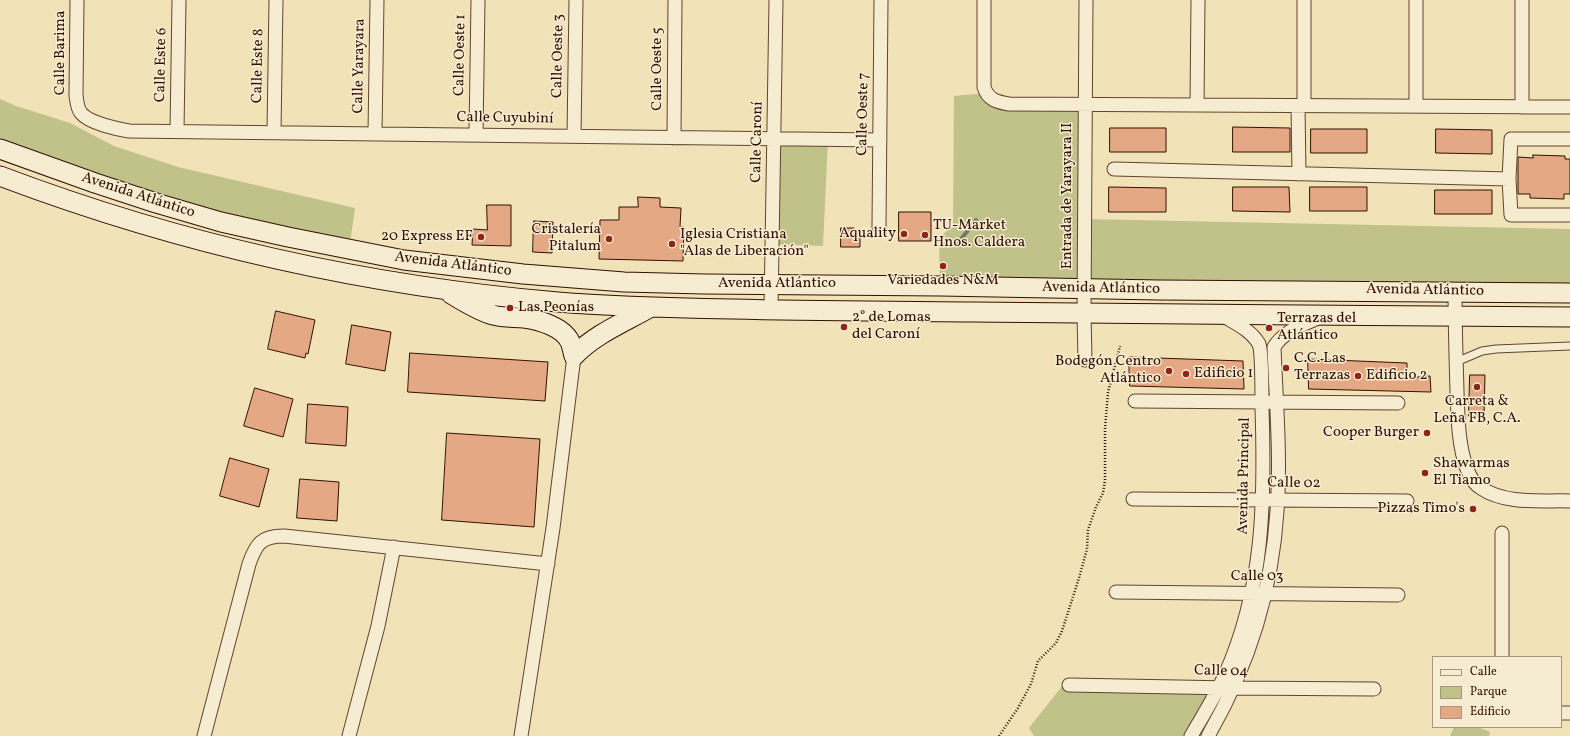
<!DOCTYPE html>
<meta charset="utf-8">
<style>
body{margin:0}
#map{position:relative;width:1570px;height:736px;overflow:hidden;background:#f1e2b8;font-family:Vollkorn,serif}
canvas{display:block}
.legend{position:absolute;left:1432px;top:656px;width:130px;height:72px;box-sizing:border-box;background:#f6ecd1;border:1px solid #a8947f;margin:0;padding:5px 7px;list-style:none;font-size:12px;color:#321004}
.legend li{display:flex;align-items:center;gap:8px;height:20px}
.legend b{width:20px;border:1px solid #a8947f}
</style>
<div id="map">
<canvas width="1570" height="736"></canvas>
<ul class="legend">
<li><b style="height:5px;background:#f6ecd1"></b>Calle</li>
<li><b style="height:11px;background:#c1c18a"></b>Parque</li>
<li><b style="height:11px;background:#e4a884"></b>Edificio</li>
</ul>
</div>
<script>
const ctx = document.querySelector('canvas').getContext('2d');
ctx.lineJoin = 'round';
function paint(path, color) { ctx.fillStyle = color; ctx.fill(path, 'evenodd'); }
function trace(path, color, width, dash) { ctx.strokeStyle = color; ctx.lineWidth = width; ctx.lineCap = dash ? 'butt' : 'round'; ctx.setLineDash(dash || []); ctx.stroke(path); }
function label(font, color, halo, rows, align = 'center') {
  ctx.font = font + ' Vollkorn,serif'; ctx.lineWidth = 3; ctx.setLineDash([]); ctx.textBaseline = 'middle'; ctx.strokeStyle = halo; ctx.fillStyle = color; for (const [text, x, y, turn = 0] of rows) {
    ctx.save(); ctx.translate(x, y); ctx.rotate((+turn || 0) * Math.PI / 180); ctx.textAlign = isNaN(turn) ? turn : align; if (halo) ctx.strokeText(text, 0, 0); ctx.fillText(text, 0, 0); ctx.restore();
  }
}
const green = new Path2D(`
 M986 93 989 97 1085 104 1084 219 1570 229V293L940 286 939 238 953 225 954 96Z
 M0 99 16 106 70 123 114 146 178 167 355 208 349 250 0 149Z
 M774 139H828L823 246 772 244Z
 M1063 685 1218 688 1191 736H1034L1029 728Z
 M1454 727H1478L1490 732 1489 736H1450Z`);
const stream = new Path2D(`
 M948 243H958L976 220`);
const building = new Path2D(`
 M1233 127 1290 128V152H1233Z
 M1110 128H1166V152H1110Z
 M1311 129H1367V153H1311Z
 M1436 129 1492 130V154L1436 153Z
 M1533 155 1565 156V159H1570V194H1564V199L1530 198V194H1518V157L1533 158Z
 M1109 187 1166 188V212H1109Z
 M1233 187H1289L1290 212 1233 211Z
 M1310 187H1367V211H1310Z
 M1435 190H1492V214H1435Z
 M638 197 660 198V207L681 208 680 227H684L683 261 599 259 600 220H619V207H638Z
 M487 205H511V246L472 245 473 229 487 230Z
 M899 212H931V241H899Z
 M534 221 553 222 552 253 533 252Z
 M841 228H854V233H860V247H841Z
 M276 311 315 320 308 354 306 353 305 358 268 349Z
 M352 325 391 332 385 371 346 364Z
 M410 353 548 362 545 401 408 392Z
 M1129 357 1243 361 1244 389 1130 386Z
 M1308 359 1407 363V378L1430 376 1431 392 1309 389Z
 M1470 375H1485L1484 416H1469Z
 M255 388 293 399 283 437 244 426Z
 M308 404 348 407 346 446 306 443Z
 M447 433 540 439 534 527 442 520Z
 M230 458 269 469 259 507 220 496Z
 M300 479 339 482 337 521 297 518Z`);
const path = new Path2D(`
 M999 736 1018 708 1031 684 1038 661 1056 643 1062 631 1079 578 1087 549 1088 530 1096 507 1103 493 1105 480V429L1108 392 1120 346`);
const lane = new Path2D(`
 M1456 362 1482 351 1496 349 1570 346`);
const street = new Path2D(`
 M77 0 76 95C77 102 77 108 81 113 89 123 117 129 129 131L880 140
 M984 0V87C988 100 997 102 1009 104L1570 107
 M1416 0V106
 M1197 105 1198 0
 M1298 106 1299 174
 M1304 106V0
 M1522 107V0
 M177 131 179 0
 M274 132 276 0
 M375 133 377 0
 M476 135 478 0
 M574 136 576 0
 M674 138 675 0
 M1114 169 1509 179 1511 215H1570
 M1509 179 1511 139H1570
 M879 227 881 0
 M1455 291C1455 325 1456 358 1457 391 1458 417 1458 445 1467 469 1470 477 1474 484 1481 488 1506 505 1542 500 1570 501
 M771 310 776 0
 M1085 360 1084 313 1086 0
 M1135 401 1398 403
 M1133 499 1407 501
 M1502 533V657
 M1116 592 1398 595
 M1069 685 1232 688 1374 689
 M1561 713H1570
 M204 736 249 564C256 544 261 536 284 536L548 564
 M349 736 378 626 394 547
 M521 736 553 528 574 356
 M1191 736C1203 716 1215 696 1225 675 1264 588 1265 501 1262 408 1262 397 1262 351 1259 344 1251 330 1235 323 1222 315
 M1208 736C1248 667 1272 591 1277 511 1281 457 1276 401 1274 347 1284 331 1302 325 1318 318`);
const secondary = new Path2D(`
 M0 149 95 183 156 203 221 222 288 237 404 260 523 274 624 282 704 284 940 286 1159 290 1570 293
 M0 176C180 244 366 286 558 302 616 307 675 308 733 309 813 311 892 311 972 312 1171 314 1371 316 1570 317
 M451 294C465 302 478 311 493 315 503 318 514 317 524 318 539 320 565 327 571 344 572 348 573 352 574 356
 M574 356C595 334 625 322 651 307`);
const markers = [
 [904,234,4,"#8f2418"],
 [925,235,4,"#8f2418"],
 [481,237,4,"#8f2418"],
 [609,239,4,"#8f2418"],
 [672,244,4,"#8f2418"],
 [943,266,4,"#8f2418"],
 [510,308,4,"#8f2418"],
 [844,327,4,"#8f2418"],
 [1269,328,4,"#8f2418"],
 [1286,368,4,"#8f2418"],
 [1169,371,4,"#8f2418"],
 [1186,374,4,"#8f2418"],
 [1358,376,4,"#8f2418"],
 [1477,387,4,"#8f2418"],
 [1427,433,4,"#8f2418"],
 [1425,473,4,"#8f2418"],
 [1473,509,4,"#8f2418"]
];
const streetNames = [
 ["Calle Barima",61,53,-90],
 ["Calle Oeste 1",461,55,-89],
 ["Calle Oeste 3",559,56,-89],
 ["Calle Este 6",162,65,-89],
 ["Calle Este 8",259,66,-89],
 ["Calle Yarayara",360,66,-89],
 ["Calle Oeste 5",658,69,-90],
 ["Calle Oeste 7",864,114,-89],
 ["Calle Cuyubiní",505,119,1],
 ["Calle Caroní",758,142,-89],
 ["Avenida Atlántico",138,196,18],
 ["Entrada de Yarayara II",1068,196,-90],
 ["Avenida Atlántico",453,265,7],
 ["Avenida Atlántico",777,284],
 ["Avenida Atlántico",1101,289,1],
 ["Avenida Atlántico",1425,291,1],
 ["Avenida Principal",1245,476,-89],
 ["Calle 02",1294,484,1],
 ["Calle 03",1257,577],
 ["Calle 04",1221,672,1]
];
const poiNames = [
 ["TU-Market",933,226],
 ["Hnos. Caldera",933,243],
 ["Cristalería",601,230,"right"],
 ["Pitalum",601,247,"right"],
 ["Aquality",896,234,"right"],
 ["Iglesia Cristiana",680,235],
 ["\"Alas de Liberación\"",680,252],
 ["20 Express EF",473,237,"right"],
 ["Variedades N&M",943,281,"center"],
 ["Las Peonías",518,308],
 ["2° de Lomas",852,318],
 ["del Caroní",852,335],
 ["Terrazas del",1277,319],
 ["Atlántico",1277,336],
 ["C.C. Las",1294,359],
 ["Terrazas",1294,376],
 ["Bodegón Centro",1161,362,"right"],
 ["Atlántico",1161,379,"right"],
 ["Edificio 1",1194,374],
 ["Edificio 2",1366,376],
 ["Carreta &",1477,402,"center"],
 ["Leña FB, C.A.",1477,419,"center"],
 ["Cooper Burger",1419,433,"right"],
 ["Shawarmas",1433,464],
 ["El Tiamo",1433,481],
 ["Pizzas Timo's",1465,509,"right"]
];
paint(green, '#c1c18a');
trace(stream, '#71786c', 4);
paint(building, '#e4a884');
trace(building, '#321004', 1);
trace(lane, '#624431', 9);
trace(street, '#624431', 15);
trace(secondary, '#321004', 21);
trace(path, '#321004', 2.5, [1, 2]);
trace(lane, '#f6ecd1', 7);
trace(street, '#f6ecd1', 13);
trace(secondary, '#f6ecd1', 19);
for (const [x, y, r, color] of markers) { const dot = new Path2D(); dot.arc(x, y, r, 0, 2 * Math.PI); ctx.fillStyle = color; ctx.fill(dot); trace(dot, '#f6ecd1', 1.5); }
label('15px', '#321004', '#f6ecd1', streetNames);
label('15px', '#321004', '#f6ecd1', poiNames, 'left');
</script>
